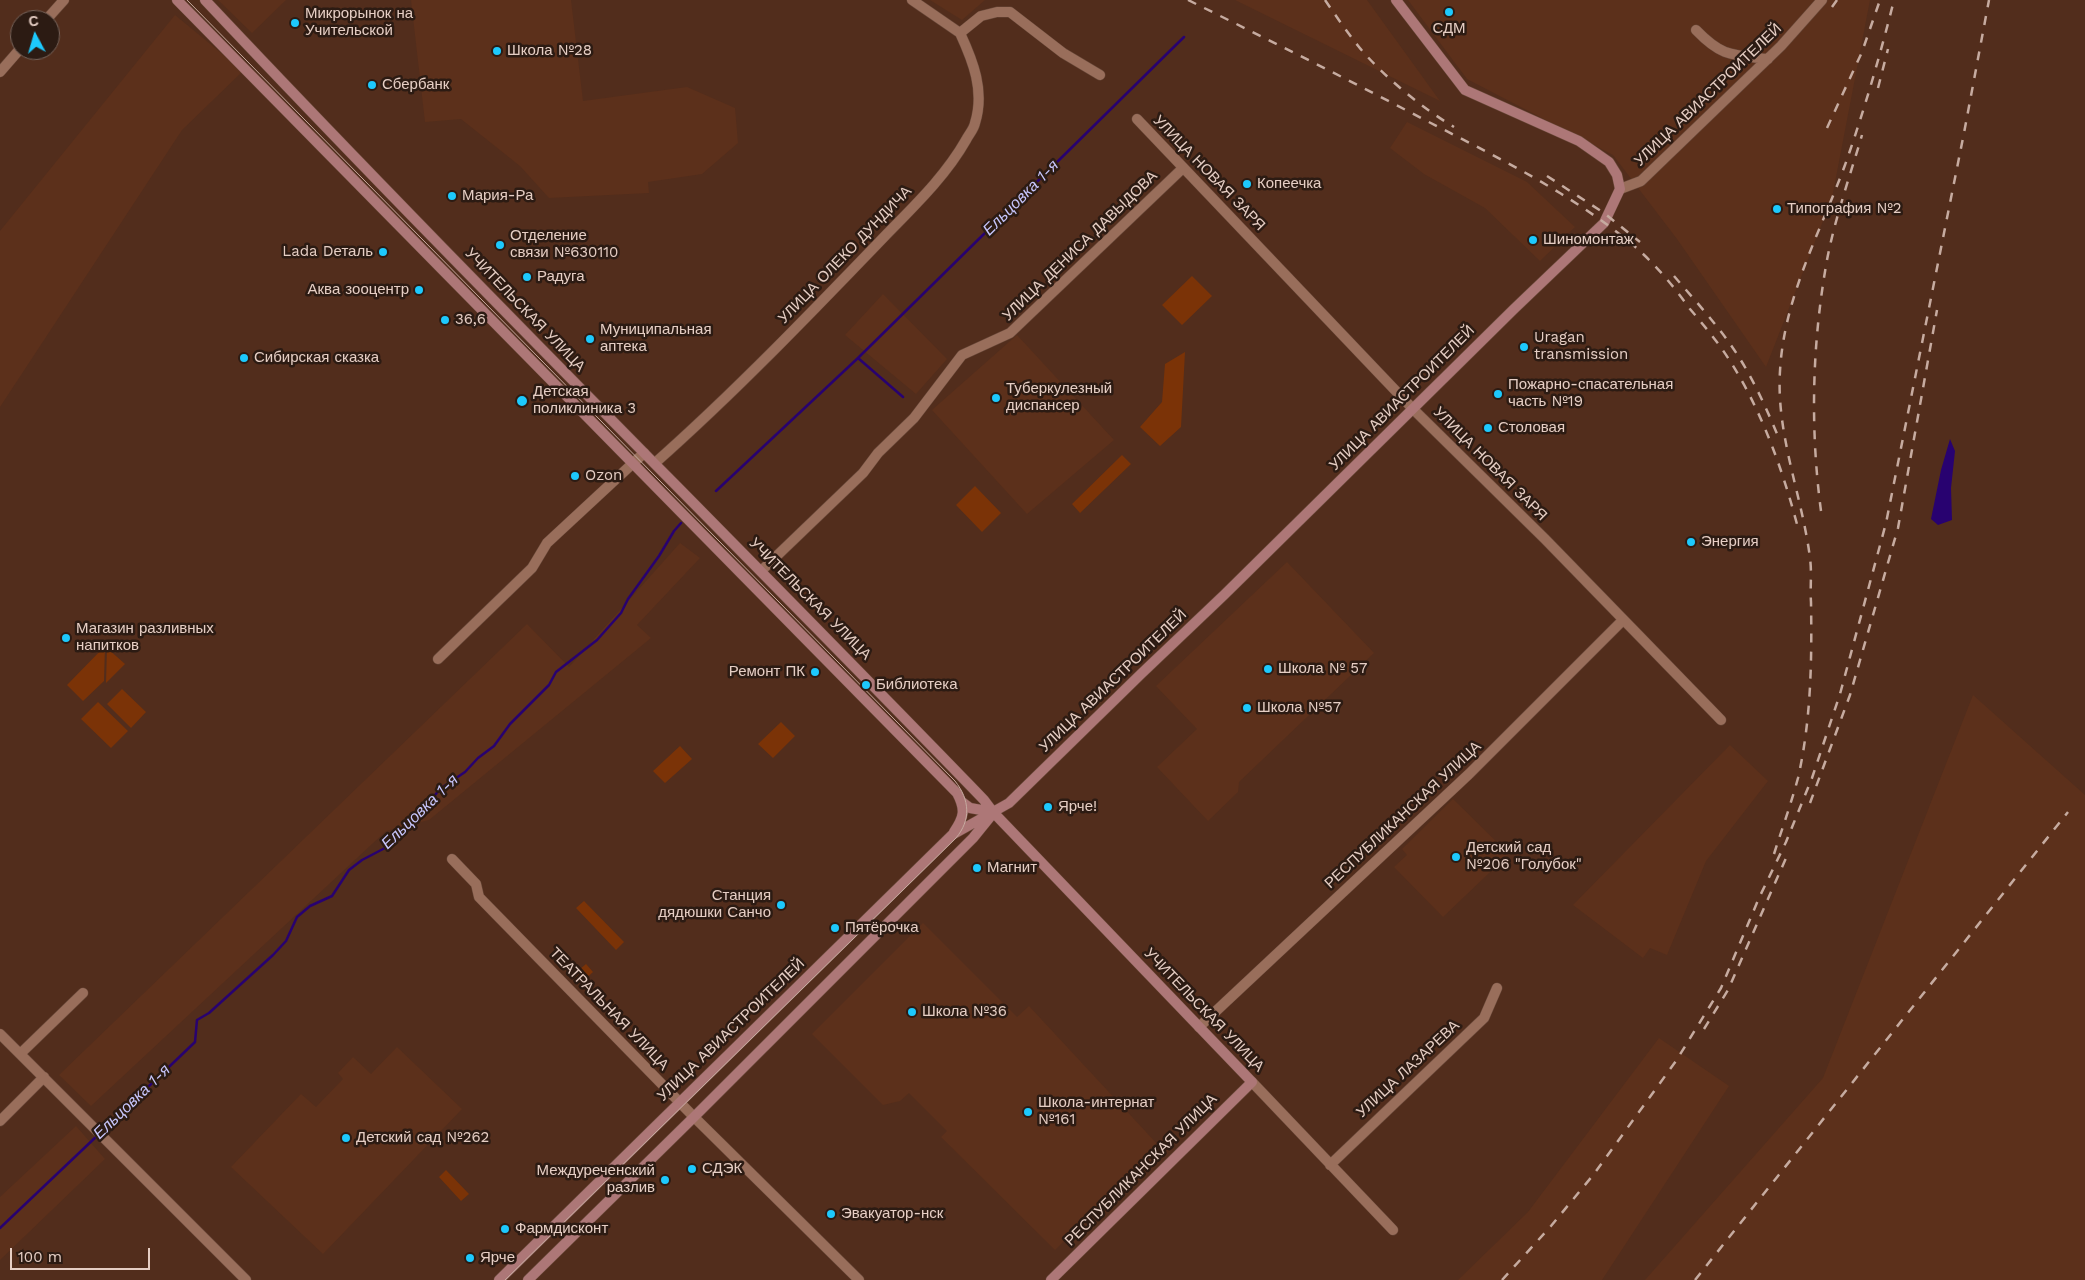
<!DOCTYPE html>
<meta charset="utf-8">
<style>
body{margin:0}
#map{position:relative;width:2085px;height:1280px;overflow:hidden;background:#522d1c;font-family:"Work Sans",sans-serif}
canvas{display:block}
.north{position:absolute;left:10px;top:10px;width:50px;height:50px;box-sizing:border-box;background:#2c1b13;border:1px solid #76635a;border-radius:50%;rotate:354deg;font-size:14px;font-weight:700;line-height:20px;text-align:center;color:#e6cec4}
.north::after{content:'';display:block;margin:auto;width:18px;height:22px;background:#1dc9fd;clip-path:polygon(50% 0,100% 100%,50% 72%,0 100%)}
.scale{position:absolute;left:10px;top:1248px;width:140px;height:22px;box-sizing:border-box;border:2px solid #e6cec4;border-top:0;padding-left:6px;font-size:15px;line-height:18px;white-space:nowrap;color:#e6cec4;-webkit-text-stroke:4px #2c1b13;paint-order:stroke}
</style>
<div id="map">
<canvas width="2085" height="1280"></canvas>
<div class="north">С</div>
<div class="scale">100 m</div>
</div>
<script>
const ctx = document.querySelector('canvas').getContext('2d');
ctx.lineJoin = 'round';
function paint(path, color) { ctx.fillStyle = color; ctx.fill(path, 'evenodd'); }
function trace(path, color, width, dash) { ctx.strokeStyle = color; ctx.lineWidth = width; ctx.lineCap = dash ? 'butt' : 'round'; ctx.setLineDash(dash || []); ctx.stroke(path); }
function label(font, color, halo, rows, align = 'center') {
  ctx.font = font + ' "Work Sans",sans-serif'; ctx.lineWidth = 5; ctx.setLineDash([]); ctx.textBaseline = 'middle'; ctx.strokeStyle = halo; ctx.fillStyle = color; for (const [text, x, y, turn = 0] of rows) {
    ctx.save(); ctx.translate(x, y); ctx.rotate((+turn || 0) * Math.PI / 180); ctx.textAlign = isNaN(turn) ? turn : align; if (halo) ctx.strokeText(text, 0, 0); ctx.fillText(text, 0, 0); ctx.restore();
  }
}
const built = new Path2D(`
 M218 0H286L252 33Z
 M411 0H571L583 101 687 87 735 108 738 143 702 174 648 182 649 193 549 198 520 166 461 119 425 122Z
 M930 0H985L962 20Z
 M1235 0H1367L1440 101Z
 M1408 0H1870L1832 198 1766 367 1677 239 1613 155 1467 79Z
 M175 15 243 71 182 130 0 407V231Z
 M1407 122 1527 182 1575 227 1540 261 1485 208 1424 174 1390 148Z
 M883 294 947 359 916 394 845 335Z
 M1017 335 1114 440 1027 514 932 410Z
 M680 543 700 558 637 625 651 638 429 820 386 831 91 1106 59 1075 527 624 569 667Z
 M1287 562 1374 653 1239 782 1238 792 1208 821 1157 767 1197 729 1156 686Z
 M1973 695 2085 795V1280H1645L1823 1078Z
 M1730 745 1768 781 1706 861 1667 955 1650 948 1643 958 1573 905Z
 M1453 799 1507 852 1508 855 1443 917 1394 867 1407 855 1402 849Z
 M923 923 1017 1017 1029 1006 1159 1146 1055 1250 941 1137 947 1131 909 1093 900 1101 883 1105 812 1034Z
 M1659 1038 1729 1086 1602 1280H1458L1528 1212Z
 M397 1047 462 1109 323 1254 231 1167 301 1094 316 1107 343 1079 338 1073 353 1057 371 1074Z
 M76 1126 105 1159 0 1260V1197Z`);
const green = new Path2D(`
 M1192 276 1212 296 1182 325 1162 305Z
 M1185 352 1181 427 1160 446 1140 427 1162 402 1165 364Z
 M1122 455 1131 464 1080 513 1072 504Z
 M975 486 1001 513 982 532 956 505Z
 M105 646 104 681 83 701 67 685Z
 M107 648 125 664 106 683Z
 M122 689 146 712 131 728 107 704Z
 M98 702 128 731 111 748 81 719Z
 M781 722 795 736 773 758 758 744Z
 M680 746 692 759 665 783 653 771Z
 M584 901 624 942 616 950 576 908Z
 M586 964 593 972 581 983 573 975Z
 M446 1170 469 1194 461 1201 439 1177Z`);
const water = new Path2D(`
 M1950 439 1955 451 1951 488 1952 520 1938 525 1931 519 1941 470Z`);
const stream = new Path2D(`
 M858 358 1184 37
 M716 491 858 358 903 397
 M102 1131 195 1042 197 1020 209 1013 273 955 286 941 297 917 310 906 332 896 349 870 362 860 385 848 396 836 407 829 440 789 465 772 478 758 494 746 510 724 549 685 556 672 597 640 621 613 628 599 659 556 674 531 681 523
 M0 1228 98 1135`);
const street = new Path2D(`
 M912 0 960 33
 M46 20 64 0
 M1696 30C1722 57 1732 55 1768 59
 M960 33 981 16 997 12H1010L1063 53 1100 75
 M0 72 20 49
 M1137 119 1413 409 1545 539 1721 720
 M1620 189 1641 181 1781 46 1822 0
 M655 463C735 392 810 314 884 237 913 207 945 177 966 140 969 134 974 129 975 123 985 91 973 61 960 33
 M761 571 863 473 878 453 914 418 962 355 1010 333 1183 168
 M438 659 532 568 547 543 644 453
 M452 859 476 884 479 897 694 1117 859 1280
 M1199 1027 1469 774 1623 620
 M0 1034 246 1280
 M20 1054 83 993
 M1252 1082 1393 1230
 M0 1121 44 1077
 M1330 1165 1484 1018 1497 988`);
const secondary = new Path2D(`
 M177 0 957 793C966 810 964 817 954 832
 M205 0C460 271 725 532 984 800L993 812 1252 1082 1051 1280
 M962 802 970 808 993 812
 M499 1280 952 835 1009 803 1142 673 1224 595 1515 308 1604 223 1620 189 1617 175 1609 162 1579 141 1465 90 1396 0
 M528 1280 694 1117 973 838 990 817`);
const tram = new Path2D(`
 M187 0 955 781C970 800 971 820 956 838L505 1280`);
const rail = new Path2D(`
 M1188 0C1267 39 1345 78 1423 119 1493 155 1565 190 1627 240 1652 260 1672 284 1690 309 1701 322 1712 335 1722 349 1759 402 1783 469 1799 532
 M1325 0C1336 16 1347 32 1359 47 1383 76 1422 108 1454 127
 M1832 7 1837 0
 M1878 88 1888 49
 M1827 128 1862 52 1880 0
 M1547 176 1604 213 1640 242
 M1674 276C1692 297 1712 319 1728 341 1750 371 1766 407 1780 441
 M1821 511C1810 428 1812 343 1827 260 1835 218 1850 176 1862 135
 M1810 803 1850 695 1898 528 1937 310
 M1774 854C1782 829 1791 804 1798 778 1811 721 1812 661 1811 602 1810 587 1812 573 1810 558 1802 495 1776 435 1780 371 1784 297 1820 233 1845 165 1864 111 1880 56 1894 0
 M1704 1029 1728 990 1786 858
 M1502 1280 1551 1226 1594 1174 1676 1061 1721 988 1759 898 1786 842 1812 778 1840 694 1886 523 1964 133 1989 0
 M1695 1280 2068 812`);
const markers = [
 [1449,12,5,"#1dc9fd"],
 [295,23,5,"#1dc9fd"],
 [497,51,5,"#1dc9fd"],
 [372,85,5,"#1dc9fd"],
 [1247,184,5,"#1dc9fd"],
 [452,196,5,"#1dc9fd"],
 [1777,209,5,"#1dc9fd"],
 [1533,240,5,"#1dc9fd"],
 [500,245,5,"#1dc9fd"],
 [383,252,5,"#1dc9fd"],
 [527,277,5,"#1dc9fd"],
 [419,290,5,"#1dc9fd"],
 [445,320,5,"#1dc9fd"],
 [590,339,5,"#1dc9fd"],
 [1524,347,5,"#1dc9fd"],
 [244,358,5,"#1dc9fd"],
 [1498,394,5,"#1dc9fd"],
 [996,398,5,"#1dc9fd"],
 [522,401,6,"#1dc9fd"],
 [1488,428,5,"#1dc9fd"],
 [575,476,5,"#1dc9fd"],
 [1691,542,5,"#1dc9fd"],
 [66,638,5,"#1dc9fd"],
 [1268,669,5,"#1dc9fd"],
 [815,672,5,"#1dc9fd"],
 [866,685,5,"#1dc9fd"],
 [1247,708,5,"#1dc9fd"],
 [1048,807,5,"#1dc9fd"],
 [1456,857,5,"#1dc9fd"],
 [977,868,5,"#1dc9fd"],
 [781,905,5,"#1dc9fd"],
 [835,928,5,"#1dc9fd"],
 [912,1012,5,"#1dc9fd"],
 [1028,1112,5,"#1dc9fd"],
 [346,1138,5,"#1dc9fd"],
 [692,1169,5,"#1dc9fd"],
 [665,1180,5,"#1dc9fd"],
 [831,1214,5,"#1dc9fd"],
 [505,1229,5,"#1dc9fd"],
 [470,1258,5,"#1dc9fd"]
];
const poiNames = [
 ["Микрорынок на",305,14],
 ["Учительской",305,31],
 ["СДМ",1449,29,"center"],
 ["Школа №28",507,51],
 ["Сбербанк",382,85],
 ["Копеечка",1257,184],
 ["Мария-Ра",462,196],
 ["Типография №2",1787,209],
 ["Отделение",510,236],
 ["связи №630110",510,253],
 ["Шиномонтаж",1543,240],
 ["Lada Dеталь",373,252,"right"],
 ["Радуга",537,277],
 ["Аква зооцентр",409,290,"right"],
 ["36,6",455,320],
 ["Муниципальная",600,330],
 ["аптека",600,347],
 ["Uragan",1534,338],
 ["transmission",1534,355],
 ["Сибирская сказка",254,358],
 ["Пожарно-спасательная",1508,385],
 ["часть №19",1508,402],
 ["Туберкулезный",1006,389],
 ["диспансер",1006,406],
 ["Детская",533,392],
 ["поликлиника 3",533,409],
 ["Столовая",1498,428],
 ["Ozon",585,476],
 ["Энергия",1701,542],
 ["Магазин разливных",76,629],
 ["напитков",76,646],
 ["Школа № 57",1278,669],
 ["Ремонт ПК",805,672,"right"],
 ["Библиотека",876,685],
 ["Школа №57",1257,708],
 ["Ярче!",1058,807],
 ["Детский сад",1466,848],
 ["№206 \"Голубок\"",1466,865],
 ["Магнит",987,868],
 ["Станция",771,896,"right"],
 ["дядюшки Санчо",771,913,"right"],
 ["Пятёрочка",845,928],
 ["Школа №36",922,1012],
 ["Школа-интернат",1038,1103],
 ["№161",1038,1120],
 ["Детский сад №262",356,1138],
 ["СДЭК",702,1169],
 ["Междуреченский",655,1171,"right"],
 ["разлив",655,1188,"right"],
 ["Эвакуатор-нск",841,1214],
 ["Фармдисконт",515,1229],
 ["Ярче",480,1258]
];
const streetNames = [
 ["УЛИЦА АВИАСТРОИТЕЛЕЙ",1708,95,-44],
 ["УЛИЦА НОВАЯ ЗАРЯ",1209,173,46],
 ["УЛИЦА ДЕНИСА ДАВЫДОВА",1080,246,-44],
 ["УЛИЦА ОЛЕКО ДУНДИЧА",845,255,-46],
 ["УЧИТЕЛЬСКАЯ УЛИЦА",525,310,46],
 ["УЛИЦА АВИАСТРОИТЕЛЕЙ",1402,398,-45],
 ["УЛИЦА НОВАЯ ЗАРЯ",1490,464,45],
 ["УЧИТЕЛЬСКАЯ УЛИЦА",810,599,45],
 ["УЛИЦА АВИАСТРОИТЕЛЕЙ",1113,681,-44],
 ["РЕСПУБЛИКАНСКАЯ УЛИЦА",1403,815,-43],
 ["ТЕАТРАЛЬНАЯ УЛИЦА",609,1009,46],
 ["УЧИТЕЛЬСКАЯ УЛИЦА",1204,1010,46],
 ["УЛИЦА АВИАСТРОИТЕЛЕЙ",731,1030,-44],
 ["УЛИЦА ЛАЗАРЕВА",1408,1069,-43],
 ["РЕСПУБЛИКАНСКАЯ УЛИЦА",1141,1170,-45]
];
const waterNames = [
 ["Ельцовка 1-я",1021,198,-45],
 ["Ельцовка 1-я",420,812,-44],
 ["Ельцовка 1-я",132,1102,-44]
];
paint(built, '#5c301b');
paint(green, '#7b3307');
paint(water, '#280270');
trace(stream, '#280270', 2.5);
trace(street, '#684839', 11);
trace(secondary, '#684839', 11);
trace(street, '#996e5b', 10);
trace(secondary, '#ad7777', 10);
trace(tram, '#c6aba0', 1);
trace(rail, '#c6aba0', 2.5, [9, 9]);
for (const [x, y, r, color] of markers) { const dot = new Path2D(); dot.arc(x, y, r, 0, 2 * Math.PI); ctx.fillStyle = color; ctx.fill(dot); trace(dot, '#2c1b13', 2); }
label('15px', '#e6cec4', '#2c1b13', poiNames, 'left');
label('15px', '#e6cec4', '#2c1b13', streetNames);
label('italic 16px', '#c7c6fc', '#2c1b13', waterNames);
</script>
